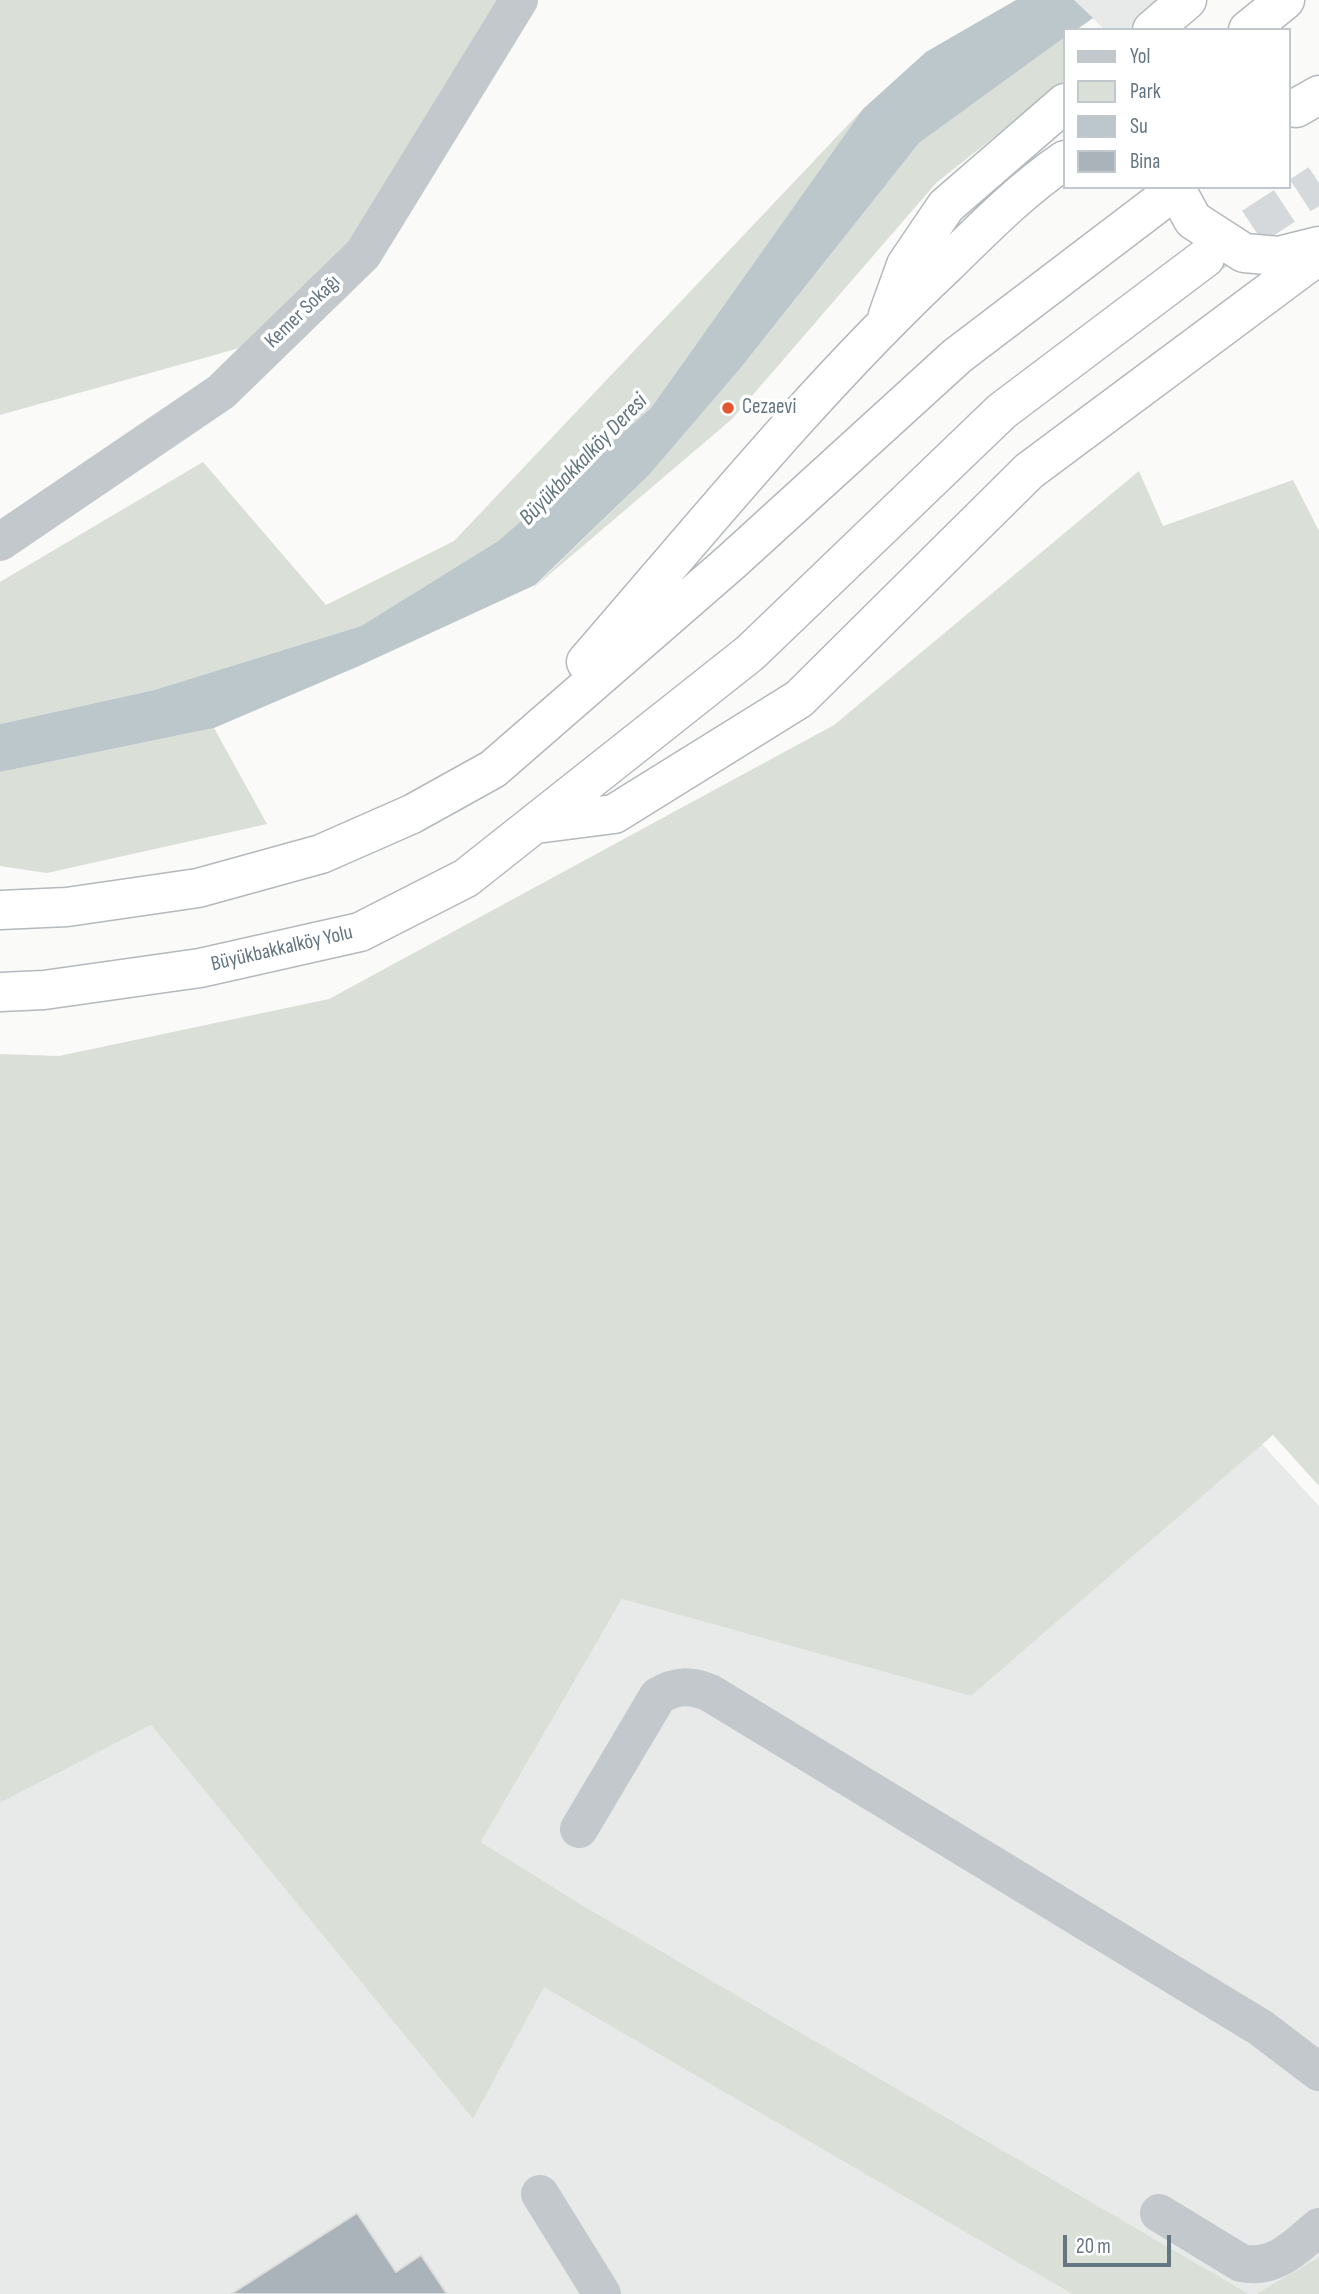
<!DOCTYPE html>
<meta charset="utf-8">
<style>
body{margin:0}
#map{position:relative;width:1319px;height:2294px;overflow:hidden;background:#fafaf8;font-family:"Sofia Sans Condensed",sans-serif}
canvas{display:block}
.legend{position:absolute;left:1063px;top:28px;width:228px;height:161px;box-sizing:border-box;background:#fff;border:2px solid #c1c8cd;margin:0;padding:9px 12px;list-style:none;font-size:21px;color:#657683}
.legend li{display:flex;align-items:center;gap:14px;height:35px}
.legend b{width:35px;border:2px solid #c1c8cd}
.scale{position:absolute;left:1063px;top:2235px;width:108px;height:32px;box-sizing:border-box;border:4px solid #657683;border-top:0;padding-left:9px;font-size:21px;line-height:24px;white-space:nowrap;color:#657683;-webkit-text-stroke:5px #fff;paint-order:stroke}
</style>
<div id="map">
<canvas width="1319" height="2294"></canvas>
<ul class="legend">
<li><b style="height:9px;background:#c3c8cc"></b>Yol</li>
<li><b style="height:19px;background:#dadfd7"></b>Park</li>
<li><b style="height:19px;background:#bbc7cb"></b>Su</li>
<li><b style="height:19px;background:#aab3b9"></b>Bina</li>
</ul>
<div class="scale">20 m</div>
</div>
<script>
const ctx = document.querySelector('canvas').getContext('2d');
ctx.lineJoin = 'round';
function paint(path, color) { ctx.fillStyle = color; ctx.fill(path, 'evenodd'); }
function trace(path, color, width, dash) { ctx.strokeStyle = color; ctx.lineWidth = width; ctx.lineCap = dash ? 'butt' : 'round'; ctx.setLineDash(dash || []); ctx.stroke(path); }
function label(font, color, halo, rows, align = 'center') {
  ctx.font = font + ' "Sofia Sans Condensed",sans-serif'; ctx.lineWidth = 7; ctx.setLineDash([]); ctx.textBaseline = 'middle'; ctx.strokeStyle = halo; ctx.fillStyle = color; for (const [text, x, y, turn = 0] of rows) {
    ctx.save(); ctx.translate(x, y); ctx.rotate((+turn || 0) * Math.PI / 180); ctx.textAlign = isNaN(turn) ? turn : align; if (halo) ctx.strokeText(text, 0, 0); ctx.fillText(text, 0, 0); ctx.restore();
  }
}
const built = new Path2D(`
 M1074 0H1162L1129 30H1105Z
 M1262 1444 1319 1506V2257L1256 2294H1249L582 1905 481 1842 622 1599 971 1696Z
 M151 1725 473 2119 544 1986 1072 2294H0V1803Z`);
const green = new Path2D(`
 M0 0H524L401 202 261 342 0 415Z
 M1065 37V81L936 183 732 419 530 591 649 475 739 370 919 143Z
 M863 109 651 408 498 541 361 626 154 690 0 724V582L203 462 326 605 454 541Z
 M1139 471 1163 526 1293 480 1319 531V1486L1273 1435 971 1696 622 1599 481 1842 582 1905 1249 2294H1072L544 1987 473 2119 151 1725 0 1803V1054L59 1056 329 999 834 725Z
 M214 728 267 824 47 873 0 866V772Z
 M1319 2257V2294H1256Z`);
const water = new Path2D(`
 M1016 0H1074L1093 18 1076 30H1065V37L919 143 739 370 649 475 535 585 359 666 214 728 0 772V724L154 690 361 626 498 541 651 408 863 109 926 52Z`);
const building = new Path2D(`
 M357 2213 396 2272 421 2255 447 2294H231Z`);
const highwayTunnel = new Path2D(`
 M1205 258 1319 183`);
const minor = new Path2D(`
 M0 542 221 392 363 254 519 0
 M579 1829 658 1696C676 1685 691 1685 710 1693L1261 2028 1319 2072
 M540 2194 602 2294
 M1159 2213 1241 2263C1274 2270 1295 2248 1319 2227`);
const highway = new Path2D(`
 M1152 30 1187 0
 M1248 30 1285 0
 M1296 108 1319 95
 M1175 187 1193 220 1244 253 1279 256 1319 246
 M888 315 906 265 946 206 1065 103
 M586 662C703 527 816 387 946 265 984 228 1021 190 1065 160
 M536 824 614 814 799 699 1029 471 1319 255
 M0 910 67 907 198 888 321 854 412 814 493 769 731 562 957 356 1162 200
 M0 992 44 990 200 968 360 932 466 878 750 653 1002 411 1205 258`);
const markers = [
 [728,408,7,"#e4572e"]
];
const streetNames = [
 ["Kemer Sokağı",303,312,-44],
 ["Büyükbakkalköy Yolu",282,949,-13]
];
const poiNames = [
 ["Cezaevi",742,408]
];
const waterNames = [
 ["Büyükbakkalköy Deresi",584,460,-46]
];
paint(built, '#e8e9e9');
paint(green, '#dadfd7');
paint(water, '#bbc7cb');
paint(building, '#aab3b9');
trace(building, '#dcdcda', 2);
trace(highwayTunnel, '#d5d9db', 38, [38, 19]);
trace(highway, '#b4b9bd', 41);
trace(minor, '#c3c8cc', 38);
trace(highway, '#fff', 38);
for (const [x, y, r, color] of markers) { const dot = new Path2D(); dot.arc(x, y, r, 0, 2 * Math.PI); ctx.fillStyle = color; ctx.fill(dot); trace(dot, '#fff', 2.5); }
label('21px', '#657683', '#fff', streetNames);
label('21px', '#657683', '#fff', poiNames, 'left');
label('italic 23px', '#60757c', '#fff', waterNames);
</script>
